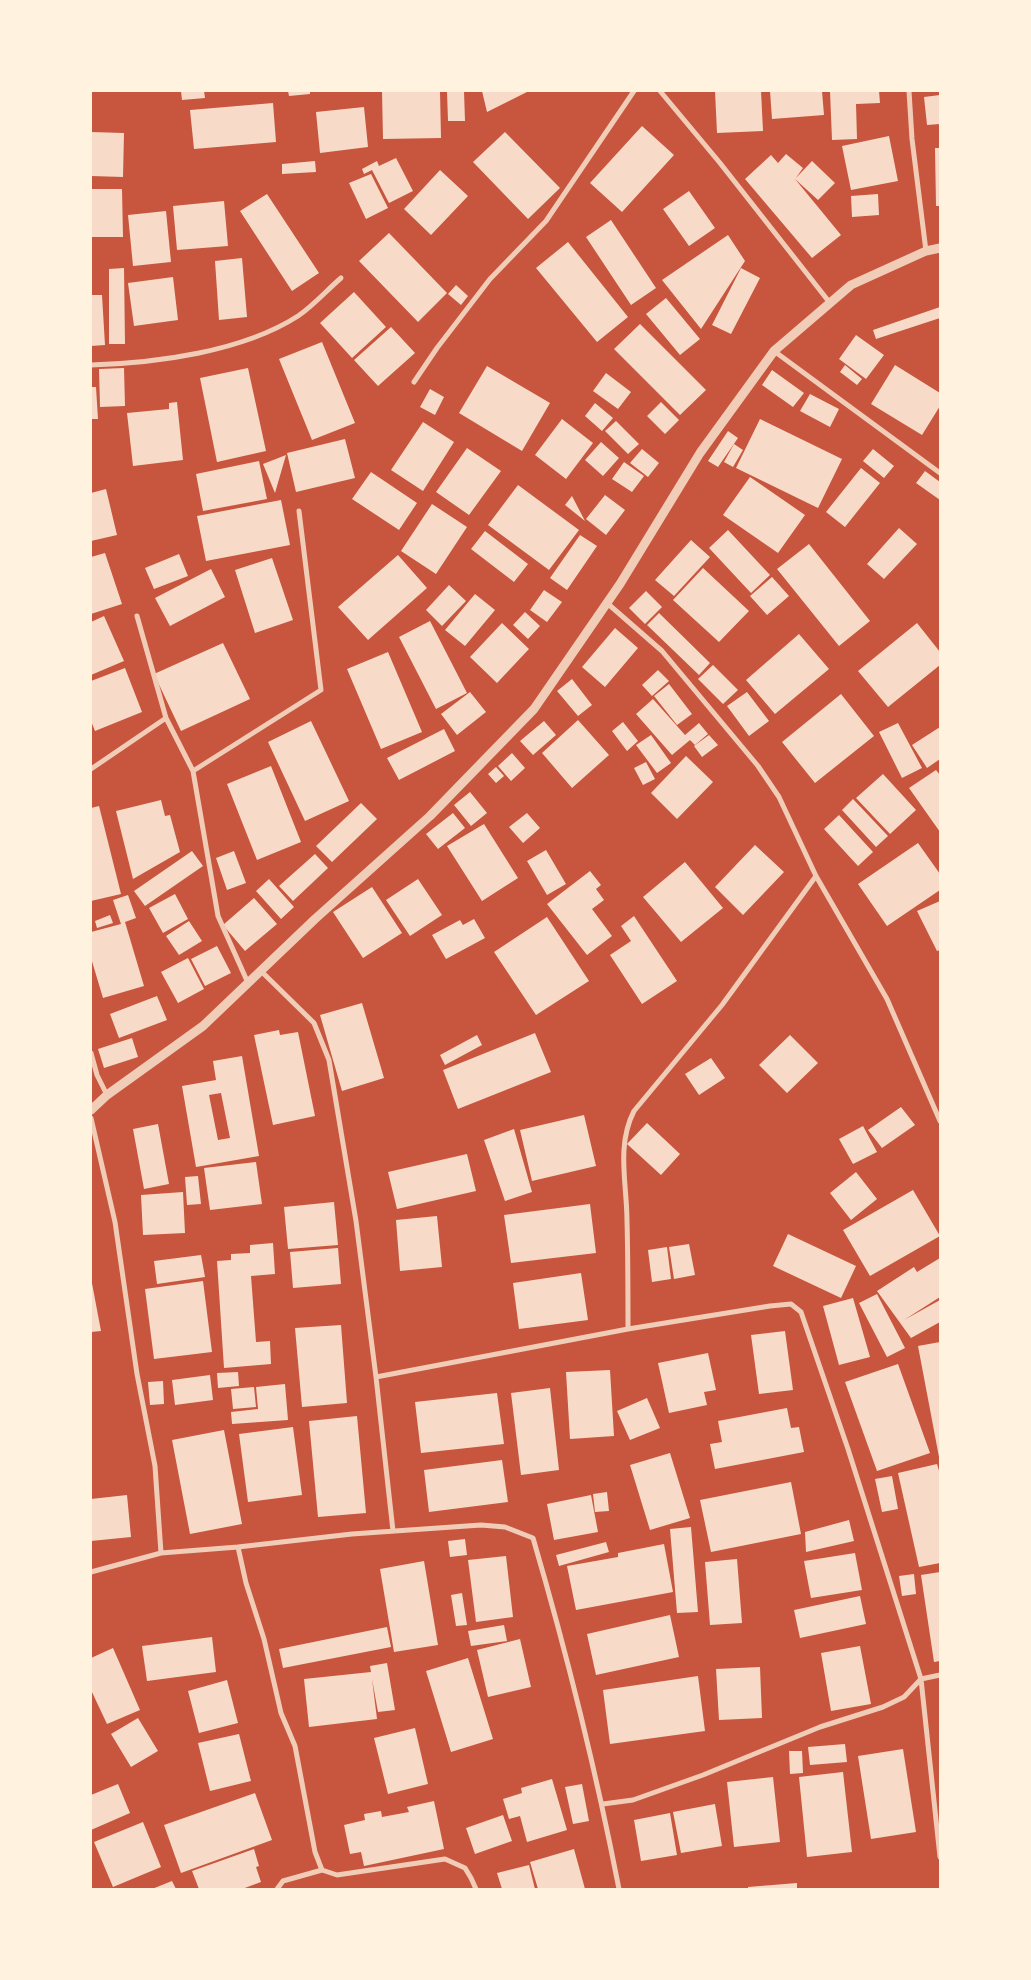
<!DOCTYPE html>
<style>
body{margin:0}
#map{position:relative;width:1031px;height:1980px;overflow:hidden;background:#c8553d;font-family:Rubik,sans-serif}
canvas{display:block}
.frame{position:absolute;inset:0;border:92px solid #fff3e0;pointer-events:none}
</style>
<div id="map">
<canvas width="1031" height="1980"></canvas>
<div class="frame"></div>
</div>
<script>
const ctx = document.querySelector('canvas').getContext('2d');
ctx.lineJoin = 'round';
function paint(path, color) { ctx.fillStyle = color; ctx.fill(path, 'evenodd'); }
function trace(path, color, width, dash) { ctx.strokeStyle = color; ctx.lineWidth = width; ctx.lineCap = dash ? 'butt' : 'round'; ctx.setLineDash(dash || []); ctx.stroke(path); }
const building = new Path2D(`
 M181 91H204L205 98 182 100Z
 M288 91H310V94L289 96Z
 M382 91H440L441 138 383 139Z
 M447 91H464L465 121H448Z
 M482 91H529L487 112Z
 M715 91H761L763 131 717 133Z
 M770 91H822L824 115 772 119Z
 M830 91H879L880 103 856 104 857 139 832 140Z
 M940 95V124L927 125 924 97Z
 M273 103 276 142 194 149 190 110Z
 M364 107 368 147 320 153 316 112Z
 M642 126 674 155 622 212 590 183Z
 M91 132 124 133 123 177 91 176Z
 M505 132 560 188 528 219 473 162Z
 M889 136 898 181 851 190 842 146Z
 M935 148H940V206H936Z
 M786 154 803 168 793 182 795 179 841 235 812 258 745 179 771 155 778 163Z
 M396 158 413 191 389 203 372 170 364 174 362 169 377 161 379 166Z
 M315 161 316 172 282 174V164Z
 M812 161 835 183 818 200 795 179Z
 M440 170 468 196 431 235 404 209Z
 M371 174 388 208 366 219 349 183Z
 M91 189H122L123 237H91Z
 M689 191 715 228 689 246 663 209Z
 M267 194 319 273 292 291 240 211Z
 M878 194 879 215 852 217 851 196Z
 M224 201 228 246 177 250 173 206Z
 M166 211 171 262 133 266 128 215Z
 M611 220 656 288 631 305 586 237Z
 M389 233 447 293 418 322 359 261Z
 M728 235 745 261 701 329 662 280Z
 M568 242 628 317 597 342 536 268Z
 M242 258 247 317 219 320 215 261Z
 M124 268 125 344H109V269Z
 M741 268 760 278 731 334 712 325Z
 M173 277 178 320 134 326 128 283Z
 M456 285 468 296 461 305 448 294Z
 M354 292 386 327 352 358 320 323Z
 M91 295H102L105 345 91 346Z
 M666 298 700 339 680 355 646 314Z
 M940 307V318L876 339 873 330Z
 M640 324 706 390 680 415 614 349Z
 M391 327 415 353 378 386 354 360Z
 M856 335 884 355 866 379 839 359Z
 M322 342 355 423 312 440 279 359Z
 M845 365 862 379 857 385 840 372Z
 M895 365 940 393V406L922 435 871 404Z
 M487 366 550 403 522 451 459 413Z
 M124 368 125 406 100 407 99 369Z
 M248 368 266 451 217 462 200 378Z
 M772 370 804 393 793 407 762 385Z
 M606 373 631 392 618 409 593 391Z
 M91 387H96L98 419H91Z
 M430 389 444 397 435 415 420 407Z
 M810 394 839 409 830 427 800 411Z
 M177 402 183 460 133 466 127 413 169 409V403Z
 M661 402 679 420 665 434 647 416Z
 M595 403 613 418 602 431 585 416Z
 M562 419 593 443 566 479 535 455Z
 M760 419 842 459 818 508 736 468Z
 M616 421 639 444 628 454 605 431Z
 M423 422 454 442 423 491 391 470Z
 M728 431 738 438 718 467 708 461Z
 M345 439 355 478 296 492 287 453Z
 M601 442 619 458 603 476 585 460Z
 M734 444 743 450 733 467 724 462Z
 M467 448 501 471 469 515 436 492Z
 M642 449 659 463 648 477 630 463Z
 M873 449 894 466 884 478 863 461Z
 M286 455 275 493 263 464Z
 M259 461 267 499 203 511 196 474Z
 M624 462 644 476 632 492 612 479Z
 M861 468 880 483 845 527 826 512Z
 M925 471 940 482V500L916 483Z
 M371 472 417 503 399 530 352 499Z
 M750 477 805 515 778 553 723 515Z
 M518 485 579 530 549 570 488 525Z
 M106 489 117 535 91 541V493Z
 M605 495 625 510 606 535 586 519Z
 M572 496 585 521 565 505Z
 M281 500 290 545 206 561 197 516Z
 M432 504 467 527 436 574 401 551Z
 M899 528 917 544 884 579 867 564Z
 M728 530 770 575 751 593 709 548Z
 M485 531 528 564 514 582 471 549Z
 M580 535 597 546 567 590 550 578Z
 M691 540 710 557 674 596 655 580Z
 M809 544 870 621 839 646 777 569Z
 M105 553 122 604 91 614V557Z
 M179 554 188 576 154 589 145 568Z
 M398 555 427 588 368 640 338 607Z
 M272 558 293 620 255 633 235 570Z
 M703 568 749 611 719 642 673 600Z
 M211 569 225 597 170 626 155 598Z
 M772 577 789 596 767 615 750 596Z
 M449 585 466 601 442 626 426 610Z
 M544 590 562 602 547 622 530 610Z
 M646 591 662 607 645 624 629 608Z
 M475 594 495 610 465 646 445 630Z
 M525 612 540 626 528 639 513 625Z
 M659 613 710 663 699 675 647 625Z
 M104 616 124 661 91 675V622Z
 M430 621 467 693 436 709 399 637Z
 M502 623 529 649 497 683 470 657Z
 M917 623 940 652V665L888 707 858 671Z
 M615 628 638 648 605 687 582 667Z
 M799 634 829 669 775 714 746 680Z
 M223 643 250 699 181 731 154 674Z
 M388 652 422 732 381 749 347 669Z
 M713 665 738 690 723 704 698 679Z
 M125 668 142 712 95 731 91 721V681Z
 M658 670 669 681 652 696 642 685Z
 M572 679 592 705 578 716 557 691Z
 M669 684 692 714 677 725 654 696Z
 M470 692 486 712 457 735 441 714Z
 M747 692 769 721 749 736 727 706Z
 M841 694 874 736 815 783 782 742Z
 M653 699 685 735 699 723 708 734 695 745 690 740 672 755 636 714Z
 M578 720 609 755 572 788 542 753Z
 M311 721 349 801 305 821 268 742Z
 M544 721 556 735 533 755 520 741Z
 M623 722 638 741 627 751 612 731Z
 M898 723 922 768 902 778 879 732Z
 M940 727V759L927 768 912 745Z
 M444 729 455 751 399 780 387 758Z
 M651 735 671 763 657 773 636 745Z
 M709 735 718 745 702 757 694 746Z
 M512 753 525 768 511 781 498 766Z
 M686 756 713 782 677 819 651 793Z
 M646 762 655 779 643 785 634 768Z
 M271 766 301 842 257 860 227 784Z
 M496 767 504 776 496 783 488 774Z
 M936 770 940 775V832L909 788Z
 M883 774 916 810 890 834 856 798Z
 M470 792 487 813 471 826 454 805Z
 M853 799 888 836 876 847 842 810Z
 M161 800 165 816 170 815 180 852 133 879 116 811Z
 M361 803 377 819 332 862 316 846Z
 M99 806 121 894 91 901V808Z
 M453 813 465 828 438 849 426 834Z
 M527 813 540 828 523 843 509 827Z
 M839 815 873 852 858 866 824 829Z
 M484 824 518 878 482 901 447 846Z
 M918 843 940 874V890L887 926 858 884Z
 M755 845 784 872 743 915 715 887Z
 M546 850 566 884 547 895 527 861Z
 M192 851 203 866 145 906 134 891Z
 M234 851 246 883 227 890 216 858Z
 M315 854 328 868 293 901 279 886Z
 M685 862 723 908 681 942 643 897Z
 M590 871 601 885 596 889 604 900 592 909 612 936 587 955 547 904Z
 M269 879 294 907 281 919 256 891Z
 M418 879 442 915 410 936 386 900Z
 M372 887 402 933 363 958 333 912Z
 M175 894 188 919 163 933 149 908Z
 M128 895 136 918 125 922 144 986 103 998 91 958V932L121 924 113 900Z
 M254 898 277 924 245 951 223 925Z
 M940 901V950L937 951 917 911Z
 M110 915 113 923 97 928 95 921Z
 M634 916 677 981 642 1004 610 955 631 941 621 926Z
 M547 917 589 981 536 1015 494 952Z
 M474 919 485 938 446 959 432 935 460 920 463 925Z
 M189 921 202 941 179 955 166 936Z
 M217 946 231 973 205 986 191 959Z
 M188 958 204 989 178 1003 161 972Z
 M157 996 167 1020 119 1038 110 1014Z
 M362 1003 384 1078 342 1091 320 1015Z
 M279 1030 280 1035 298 1032 315 1116 273 1125 254 1035Z
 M535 1033 551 1072 458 1109 443 1070Z
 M477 1035 482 1045 445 1065 440 1055Z
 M790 1035 818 1063 787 1093 759 1065Z
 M132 1038 138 1057 104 1068 98 1049Z
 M242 1056 259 1156 196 1167 182 1086 216 1080 213 1061ZM221 1093 230 1138 218 1140 209 1095Z
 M711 1058 725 1078 699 1095 685 1074Z
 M901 1107 915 1125 882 1148 868 1130Z
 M584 1115 596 1166 532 1181 520 1130Z
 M647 1123 680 1154 661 1175 627 1144Z
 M158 1124 169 1184 144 1189 133 1129Z
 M863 1126 877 1152 853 1164 839 1139Z
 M514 1129 532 1192 505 1201 484 1140Z
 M467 1154 476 1191 397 1209 388 1172Z
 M256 1162 262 1204 210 1210 204 1168Z
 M856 1172 877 1199 851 1220 830 1193Z
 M198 1176 201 1204 187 1205 185 1177Z
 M913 1190 940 1236 870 1276 843 1230Z
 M183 1192 185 1233 143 1235 141 1195Z
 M334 1202 338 1245 288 1249 284 1207Z
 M590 1204 596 1253 511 1263 504 1215Z
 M437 1216 442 1267 400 1271 396 1220Z
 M788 1234 856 1266 841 1298 773 1266Z
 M273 1243 275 1274 251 1276 256 1342 270 1341 271 1364 224 1368 217 1261 231 1260V1254L250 1253V1245Z
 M689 1244 695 1275 674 1279 669 1247Z
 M667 1247 671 1279 652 1282 648 1250Z
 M338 1248 341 1284 293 1288 290 1252Z
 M201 1255 205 1277 157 1284 154 1261Z
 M940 1258V1297L904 1320 940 1300V1322L911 1338 877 1291 914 1267 917 1272Z
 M581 1273 588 1320 519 1329 513 1283Z
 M91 1278 101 1331 91 1332Z
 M203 1281 212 1352 154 1359 145 1289Z
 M877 1294 905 1348 887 1357 859 1303Z
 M853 1298 870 1357 839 1365 823 1306Z
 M341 1325 347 1403 302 1407 295 1328Z
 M785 1331 793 1390 759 1394 751 1335Z
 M940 1342V1457H939L918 1346Z
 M708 1353 716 1390 704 1392 707 1405 669 1413 658 1363Z
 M898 1364 930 1453 877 1471 845 1382Z
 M610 1370 614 1436 570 1439 566 1372Z
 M238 1372 239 1386 218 1388 217 1373Z
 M210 1375 213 1400 175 1405 172 1380Z
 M163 1381 164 1404 150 1405 148 1382Z
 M285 1384 288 1420 232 1424 231 1412 258 1409 256 1387Z
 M254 1387 256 1407 233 1409 231 1389Z
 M550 1388 559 1470 521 1475 511 1393Z
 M497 1393 504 1444 421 1453 415 1402Z
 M647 1398 660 1428 630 1440 617 1411Z
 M787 1408 791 1428 799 1427 804 1452 715 1469 710 1444 722 1442 718 1421Z
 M357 1416 366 1513 318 1517 309 1421Z
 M293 1427 302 1495 248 1502 239 1434Z
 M224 1430 242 1524 190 1534 172 1440Z
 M670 1453 690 1518 650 1530 630 1465Z
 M502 1460 508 1502 429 1512 424 1470Z
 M937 1464 940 1474V1563L919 1567 898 1473Z
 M892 1476 898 1509 882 1512 875 1479Z
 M791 1482 801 1534 711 1552 700 1500Z
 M607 1492 609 1511 595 1512 593 1494Z
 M127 1495 131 1537 91 1541V1499Z
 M591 1495 598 1532 554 1540 547 1504Z
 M849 1520 854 1541 806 1552 805 1532Z
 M691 1527 698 1612 677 1613 670 1529Z
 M465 1539 467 1555 450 1557 448 1541Z
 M606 1542 609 1552 559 1566 556 1555Z
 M664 1544 673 1592 576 1610 567 1566 618 1557V1553Z
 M855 1553 862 1590 811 1598 804 1561Z
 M506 1556 513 1617 476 1622 468 1560Z
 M737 1559 742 1623 710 1625 705 1562Z
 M424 1561 438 1645 394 1652 380 1569Z
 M940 1572V1661L934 1662 921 1575Z
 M914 1574 916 1594 902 1596 899 1576Z
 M462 1593 467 1625 456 1626 451 1595Z
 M860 1596 866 1624 800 1638 794 1610Z
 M670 1615 679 1657 596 1675 587 1634Z
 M504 1625 507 1641 471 1646 468 1631Z
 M387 1627 391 1647 283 1668 279 1649Z
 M212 1637 216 1672 147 1681 142 1646Z
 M520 1639 531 1687 488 1697 477 1650Z
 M860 1646 871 1704 831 1711 821 1653Z
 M113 1648 140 1710 107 1724 91 1690V1658Z
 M468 1658 493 1739 451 1752 426 1671Z
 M387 1663 395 1710 378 1712 372 1679 377 1719 309 1727 304 1679 371 1672 370 1666Z
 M760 1667 762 1718 719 1720 716 1669Z
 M698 1676 705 1731 610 1744 603 1690Z
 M227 1680 238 1723 199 1733 188 1691Z
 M138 1718 158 1751 131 1767 111 1734Z
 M415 1728 428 1784 388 1794 374 1738Z
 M239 1734 251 1781 210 1791 198 1743Z
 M845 1744 847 1762 810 1765 808 1747Z
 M903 1749 916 1832 871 1839 858 1756Z
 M789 1751H802L803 1773 790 1774Z
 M843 1772 852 1852 807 1857 799 1777Z
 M773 1777 780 1842 734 1847 727 1782Z
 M552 1779 567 1830 527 1842 520 1816 509 1819 503 1799 522 1793 521 1788Z
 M118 1784 130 1813 91 1830V1795Z
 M582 1784 589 1821 573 1824 565 1787Z
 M255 1793 272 1840 181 1873 164 1825Z
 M434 1801 444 1849 364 1866 361 1852 350 1854 344 1825 365 1820 364 1814 381 1811 382 1817 409 1812 407 1807Z
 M715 1804 722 1846 681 1853 673 1812Z
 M670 1813 677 1855 641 1861 634 1820Z
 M503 1815 512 1841 475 1854 466 1828Z
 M143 1822 161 1867 113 1887 94 1842Z
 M254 1849 259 1866 256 1867 261 1882 242 1889H199L192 1871Z
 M574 1849 585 1889H538L530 1862Z
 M529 1865 535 1889H502L497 1873Z
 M172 1881 176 1889H152Z
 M797 1883V1889H748V1887Z`);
const minor = new Path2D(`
 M660 91 720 163 830 303
 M909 91 912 139 926 251
 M774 351 940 473
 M91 365C156 363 242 352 298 316 313 306 327 290 341 278
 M414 382 437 348 490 279 546 221 634 91
 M607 603 662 651 758 766 779 797 816 876 887 999 940 1121
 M137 616 166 718 193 771 218 916 248 983
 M91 769 166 718
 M193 771 321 690 299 511
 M261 971 314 1023 329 1060 356 1221 376 1377 393 1531
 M91 1053 97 1075 107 1095
 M91 1118 115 1222 137 1374 155 1466 161 1553
 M628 1329C628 1293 628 1257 627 1221 627 1184 616 1146 634 1111L722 1005 816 876
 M376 1377 628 1329 770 1306 791 1304 801 1312 848 1449 921 1679 940 1857
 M238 1547 246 1583 264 1639 281 1713 295 1746 315 1852 322 1870 337 1875 445 1859 465 1868 471 1878 476 1889
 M91 1572 161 1553 238 1547 352 1534 481 1525 505 1527 533 1538C567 1654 596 1771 619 1889
 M603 1804 633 1800 703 1775 820 1727 883 1707 904 1697 921 1679 940 1675
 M277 1889 283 1881 322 1870`);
const tertiary = new Path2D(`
 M91 1110 107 1095 203 1026 315 919 430 816 534 709 620 584 700 453 774 351 851 285 926 251 940 248`);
paint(building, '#f7dbc8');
trace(minor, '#f1ccb7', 5);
trace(tertiary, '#f1ccb7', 9);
</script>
